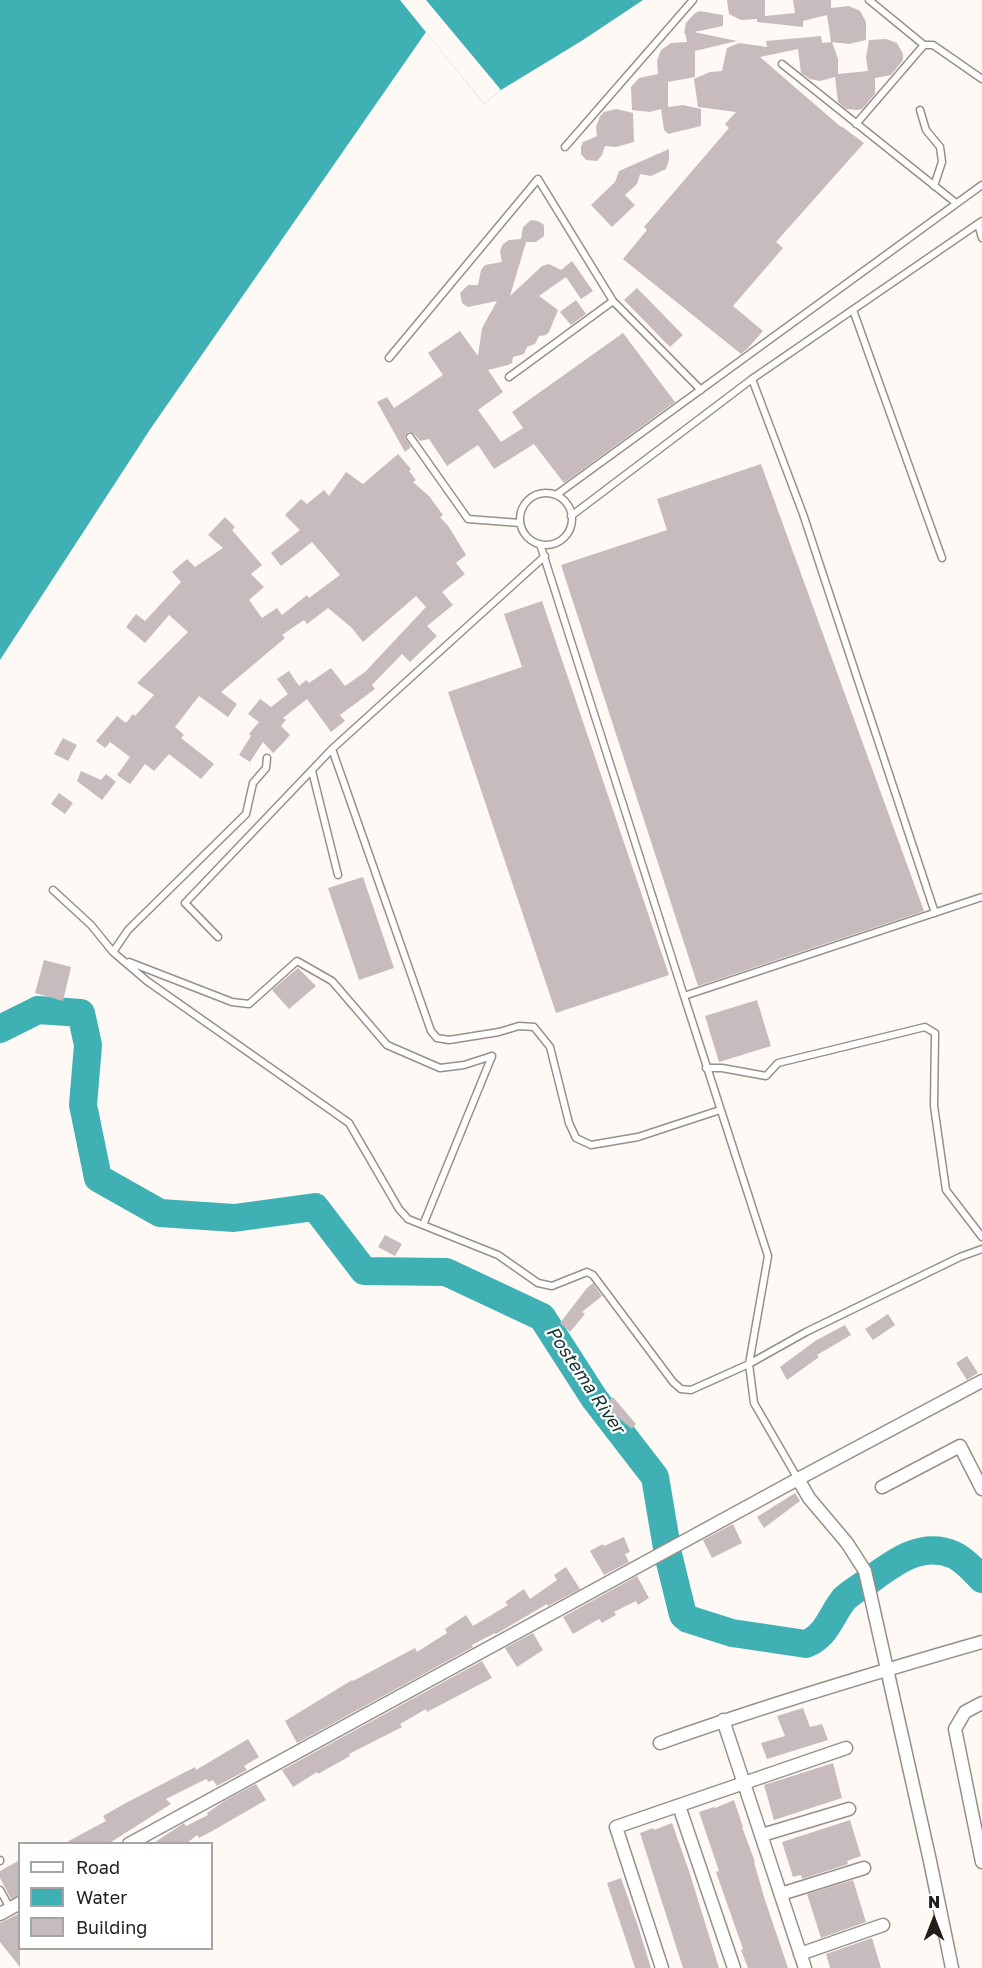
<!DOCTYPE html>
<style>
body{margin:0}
#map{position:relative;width:982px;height:1968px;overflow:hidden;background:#fef9f4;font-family:"Golos Text",sans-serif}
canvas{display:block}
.legend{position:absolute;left:18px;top:1842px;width:195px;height:108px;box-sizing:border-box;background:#fff;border:2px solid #a6a5a4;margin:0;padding:8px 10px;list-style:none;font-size:18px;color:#211e1b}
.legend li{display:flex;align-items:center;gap:12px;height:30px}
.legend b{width:30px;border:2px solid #a6a5a4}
.north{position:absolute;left:904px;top:1890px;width:60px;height:60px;-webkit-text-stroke:4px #fff;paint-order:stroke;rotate:0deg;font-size:16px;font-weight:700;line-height:24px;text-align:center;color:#211e1b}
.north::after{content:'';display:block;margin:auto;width:21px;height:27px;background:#211e1b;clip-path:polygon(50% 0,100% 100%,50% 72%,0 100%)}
</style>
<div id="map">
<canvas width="982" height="1968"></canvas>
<ul class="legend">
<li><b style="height:8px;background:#fff"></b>Road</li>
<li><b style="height:16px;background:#3fb1b5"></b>Water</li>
<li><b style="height:16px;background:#c7bbbe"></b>Building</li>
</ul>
<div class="north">N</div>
</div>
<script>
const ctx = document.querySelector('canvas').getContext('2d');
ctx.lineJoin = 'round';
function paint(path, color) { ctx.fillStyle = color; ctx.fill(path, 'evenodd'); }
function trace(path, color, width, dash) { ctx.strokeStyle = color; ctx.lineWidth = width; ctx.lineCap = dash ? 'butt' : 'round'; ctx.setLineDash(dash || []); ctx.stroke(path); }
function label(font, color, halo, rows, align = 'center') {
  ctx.font = font + ' "Golos Text",sans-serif'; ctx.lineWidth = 4.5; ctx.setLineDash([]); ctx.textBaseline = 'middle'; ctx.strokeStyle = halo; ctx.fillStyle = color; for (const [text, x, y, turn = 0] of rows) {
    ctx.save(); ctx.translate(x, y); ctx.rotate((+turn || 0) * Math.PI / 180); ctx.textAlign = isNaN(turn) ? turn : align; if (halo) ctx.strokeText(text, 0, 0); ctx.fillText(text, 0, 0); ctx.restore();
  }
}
const water = new Path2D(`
 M0 0H643L583 40 501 90 484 104 426 32 151 428 0 660Z`);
const pier = new Path2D(`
 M400 0H426L501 90 484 104Z`);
const river = new Path2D(`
 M0 1029 38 1010 81 1013 88 1045 83 1105 98 1178 160 1213 234 1218 315 1207 364 1271 446 1272 542 1317 594 1398 655 1477 668 1554 683 1615 688 1619 732 1633 806 1644C827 1636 831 1615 844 1599 850 1593 859 1588 866 1583 892 1564 921 1540 954 1555 965 1560 974 1571 982 1579`);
const building = new Path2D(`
 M727 0H765V16L795 13 793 0H831V8L849 6 860 11 866 22V40L849 44 831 42 827 15 803 21V27L757 22V19L741 20 729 14Z
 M699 11 723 15V26L694 32 737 41 695 51V77L668 82V107L683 105 701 109V126L668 134 664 130 661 109 650 112 632 110 631 87 639 78 658 74 657 61 661 50 671 43 687 42 685 33 684 34 686 23 694 14Z
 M821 36 822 43 832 42 838 59V74L868 71 866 57 869 40 886 39 897 43 903 54V60L891 75 875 78V94L862 109 857 110 846 109 838 102 835 77 820 81 810 79 801 73 798 49 760 57 841 127V126L864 143 776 242 783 248 733 306 763 331 748 348 741 354 623 259 647 230 644 227 729 128 725 124 736 112 698 107 694 79 710 72 722 71 727 48 739 43 767 47 766 41Z
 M616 109 633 113 634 142 616 147 605 146 602 155 597 161 586 160 581 154V146L583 143H581L597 136 596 127 600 116 604 112Z
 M669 149V160L666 169 651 176 640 174 637 184 625 195 635 205 612 227 591 205 615 182 619 171Z
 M531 220 538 221 544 225V236L536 242H526L510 296 542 266 549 264 561 270 572 261 593 291 581 299 566 277 539 296 558 310 549 332 546 335 539 336 535 344 527 347 524 354 513 357 512 363 508 365 488 370 503 392 478 410 501 442 523 428 512 412 623 333 675 402 564 483 534 444 494 469 478 445 447 466 429 439 420 441 414 434 409 432 406 434 405 438 411 447 405 452 377 402 387 397 394 408 443 375 428 353 460 331 478 356 482 328 497 301 468 307 462 303 460 293 468 285H478L481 270 485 265 502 262 500 251 503 244 509 240 521 239 523 227Z
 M637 288 683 335 670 347 624 300Z
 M576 300 586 314 571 325 560 312Z
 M398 454 411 469 409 471 416 480 413 482 429 496 443 515 440 517 449 527 466 555 456 563 465 574 442 592 453 605 427 626 437 636 410 662 402 654 372 685 375 689 340 715 345 721 331 732 307 699 283 718 286 720 281 726 290 735 284 742 273 753 263 742 250 762 239 755 251 736 249 734 259 722 248 714 260 699 271 707 288 694 277 679 289 671 299 686 306 680 309 683 331 668 345 686 365 672 426 607 416 596 363 642 352 628 328 608 307 624 304 620 282 635 285 638 221 692 237 704 228 717 199 696 175 727 184 735 181 738 214 764 201 779 169 754 154 771 145 764 130 784 117 775 130 757 110 742 105 748 96 741 117 716 126 723 133 714 135 716 154 695 137 683 188 632 169 615 145 643 126 627 136 614 145 621 181 582 172 572 187 559 195 567 223 548 208 535 225 517 235 527 232 530 262 565 251 574 264 587 249 600 262 618 277 608 282 615 307 595 309 598 340 575 312 542 281 566 271 553 300 530 285 515 301 499 307 504 324 490 329 496 346 472 363 484Z
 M761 464 924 911 698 986 561 565 667 530 657 499Z
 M542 601 669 975 556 1013 448 692 522 667 504 614Z
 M63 738 77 745 68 761 54 754Z
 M81 771 101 780 106 774 116 782 102 800 77 781Z
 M59 793 73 803 65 814 51 804Z
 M363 877 394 968 359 980 328 888Z
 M44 960 71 967 63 1001 35 993Z
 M298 968 316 986 289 1009 272 990Z
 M757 1000 771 1046 719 1062 705 1016Z
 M385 1235 402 1244 395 1256 378 1247Z
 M593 1283 602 1296 582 1312 585 1314 570 1332 560 1323 587 1288Z
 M888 1314 895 1325 873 1340 865 1329Z
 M845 1325 851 1335 817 1355 819 1357 787 1380 780 1367 815 1341Z
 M967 1356 978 1373 967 1380 956 1363Z
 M613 1397 636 1424 632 1429 603 1405Z
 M795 1493 800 1501 764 1528 757 1517Z
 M733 1524 742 1543 712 1558 703 1540Z
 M624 1537 630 1552 625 1554 629 1562 604 1575 590 1551 603 1544 604 1546Z
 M566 1567 580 1589 548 1606 547 1604 496 1634 495 1633 472 1645 473 1647 297 1743 285 1721 352 1680 353 1681 415 1648 417 1652 447 1633 445 1629 466 1615 473 1626 508 1605 505 1602 524 1589 530 1599 557 1580 554 1575Z
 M637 1576 649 1598 638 1605 636 1601 614 1612 616 1615 602 1623 599 1619 573 1634 563 1617Z
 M533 1633 543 1650 517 1667 505 1648Z
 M482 1661 492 1678 427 1712 426 1709 400 1724 402 1727 349 1754 350 1756 318 1774 317 1772 293 1787 282 1770Z
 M803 1708 810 1727 822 1724 828 1740 767 1759 761 1743 785 1736 777 1716Z
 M248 1739 259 1757 244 1766 247 1770 217 1786 213 1780 209 1782 206 1779 166 1799 171 1804 108 1844H63L106 1821 103 1816 124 1804 195 1767 196 1770Z
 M833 1763 842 1798 774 1820 764 1785Z
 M256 1784 266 1800 214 1830 199 1838 197 1835 186 1844H152L184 1823 186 1826 208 1815 207 1813 226 1800Z
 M734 1800 743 1827H742L755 1862H754L764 1897 788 1968H748L741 1950 743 1949 716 1872 719 1871 699 1812 714 1807 715 1808Z
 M850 1820 861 1856 847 1861 848 1864 802 1879 801 1875 793 1877 782 1842Z
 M672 1823 689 1871 719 1968H683L640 1833 653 1828 654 1830Z
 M20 1860V1895L11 1899 0 1878V1871Z
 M621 1878 638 1926 651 1968H635L625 1937 607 1883Z
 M853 1880 866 1922 821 1938 807 1894Z
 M20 1913V1967L0 1942V1923Z
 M872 1938 881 1968H830L826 1954Z`);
const lane = new Path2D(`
 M869 0 924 45
 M782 64 956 203
 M920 110 926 130 940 147 942 162 934 186
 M856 124 924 45H933L982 79
 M565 147 693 0
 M978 224 982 238
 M853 310 942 558
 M389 358 538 179 613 301 701 390
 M509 377 613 301
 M752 379 803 514 935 913
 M410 437 468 519 520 523
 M520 519a26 26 0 1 1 52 0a26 26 0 1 1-52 0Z
 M556 495 982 185
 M571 516 752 379 982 221
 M540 544 684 996 982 897
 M332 749 431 1031 437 1038 449 1040 499 1032 519 1026 534 1027 550 1047 569 1123 576 1138 591 1145 638 1137 720 1110
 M312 771 338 875
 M53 890 91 925 113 952 147 981 349 1123 399 1209 408 1219 498 1255 538 1283 552 1286 587 1272 593 1275 673 1382 681 1389 691 1390 749 1364 806 1332 960 1257 982 1249
 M218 937 185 903 332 749 545 556
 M113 952 128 930 246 814 253 783 266 768 267 758
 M129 962 232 1002 249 1004 297 961 332 981 387 1045 440 1068 464 1065 492 1056
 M684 996 768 1256 749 1364 754 1403 798 1479
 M706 1068H722L766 1076 778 1063 925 1027 935 1033 934 1106 946 1190 982 1237
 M423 1225 492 1056
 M0 1861V1860
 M0 1890 10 1908`);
const street = new Path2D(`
 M798 1479 809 1498 847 1543 865 1571 930 1861 952 1968
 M882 1487 960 1446 982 1489
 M982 1703 965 1712 955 1729 982 1862
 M723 1720 805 1968
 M660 1743C766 1705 874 1673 982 1642
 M679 1806 734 1968
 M762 1835 849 1809
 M129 1844 798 1479 982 1381
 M781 1894 864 1868
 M0 1914 20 1903
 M800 1954 883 1925
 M662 1968 616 1827 846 1748`);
const waterNames = [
 ["Postema River",585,1380,56]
];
paint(water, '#3fb1b5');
paint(pier, '#fef9f4');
trace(river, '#3fb1b5', 28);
paint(building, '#c7bbbe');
trace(lane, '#979088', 9);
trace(street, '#979088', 15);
trace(lane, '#fff', 6);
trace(street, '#fff', 12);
label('italic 18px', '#173131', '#fff', waterNames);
</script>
